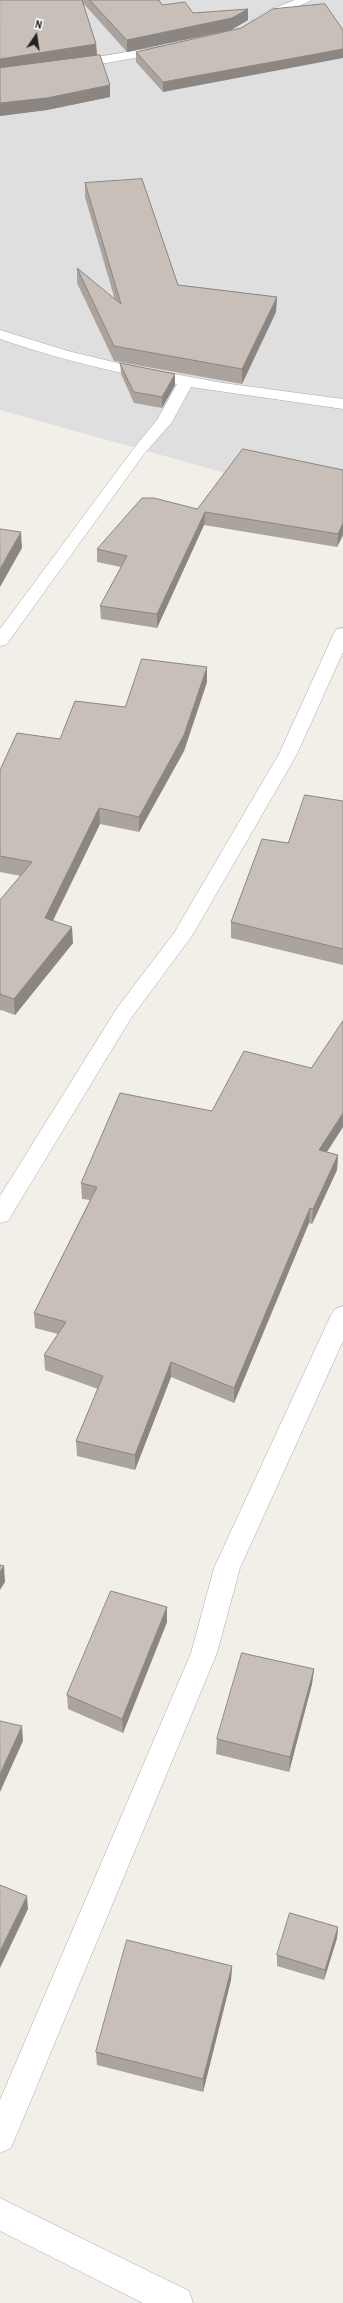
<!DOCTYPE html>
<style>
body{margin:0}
#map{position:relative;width:343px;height:2303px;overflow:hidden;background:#f2efe9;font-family:"Archivo Narrow",sans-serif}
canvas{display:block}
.north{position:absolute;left:16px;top:16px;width:40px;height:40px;-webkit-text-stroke:3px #fff;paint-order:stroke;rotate:13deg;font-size:11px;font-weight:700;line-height:16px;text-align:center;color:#222}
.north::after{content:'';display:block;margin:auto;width:14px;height:18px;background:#222;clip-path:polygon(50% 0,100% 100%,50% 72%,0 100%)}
</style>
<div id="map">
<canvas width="343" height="2303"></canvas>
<div class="north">N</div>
</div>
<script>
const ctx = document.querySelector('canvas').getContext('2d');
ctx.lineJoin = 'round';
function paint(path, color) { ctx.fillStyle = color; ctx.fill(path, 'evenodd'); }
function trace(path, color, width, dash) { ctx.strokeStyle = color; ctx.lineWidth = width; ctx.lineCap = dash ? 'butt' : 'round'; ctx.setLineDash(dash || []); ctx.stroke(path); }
const residential = new Path2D(`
 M0 0H343V506L0 410Z`);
const street = new Path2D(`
 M295 0H312L261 23 257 24 251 21 269 10Z
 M164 46 168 48 170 50 168 52 72 69 66 65 72 61Z
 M0 330 68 351 126 365 223 383 343 399V409L191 387 172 422 144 454 6 645 0 646V629L134 448 157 420 177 384C117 373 58 359 0 339Z
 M343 628V652L297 754 192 936 131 1018 8 1221 0 1223V1196L117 1008 174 933 279 754 334 633 337 629Z
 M343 1306V1341L240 1568 217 1653 11 2148 0 2153V2100L191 1653 214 1568 331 1315 335 1309Z
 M0 2198 189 2291 193 2303H143L0 2231Z`);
const wall = new Path2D(`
 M0 0H159L162 5 193 13 248 20 231 30 127 52 83 3 96 44 97 55 110 85V97L47 110 0 116Z
 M241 28 163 92 136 62V52Z
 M85 183 178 285 277 297 276 312 242 384 114 361 77 283V268L115 300 85 197Z
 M120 363 175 385 162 408 134 403 121 374Z
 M343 470V535L337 547 204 525 157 628 101 619 100 606 121 567 97 562V549L197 509Z
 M207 667V682L184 751 139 832 100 824 53 921 73 943 15 1015 1 1010 0 1011V900L21 876 0 872V770L60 739Z
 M343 801V965L231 938V922L288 843Z
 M212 1111 343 1127 327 1152 338 1155 337 1170 312 1224 309 1223 234 1403 171 1377 135 1470 77 1456 76 1441 98 1389 45 1370 44 1355 58 1334 35 1328 34 1313 90 1200 82 1199 81 1183Z
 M167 1607V1622L123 1733 68 1709 67 1695Z
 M314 1669 312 1684 289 1772 216 1754 217 1739Z
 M338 1927 337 1938 324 1980 277 1966V1955Z
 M232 1966 231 1980 203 2092 97 2065 96 2052Z`);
const shadedWall = new Path2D(`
 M248 9V20L231 30 127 52V40Z
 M96 44 97 56 0 71V59Z
 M343 49V58L163 92V82Z
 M110 85V97L47 110 0 116V103Z
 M277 297 276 312 242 384V369Z
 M175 374V385L162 408V397Z
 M205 512 204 525 157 628V614Z
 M343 523V535L337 547 338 534Z
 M21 532 22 548 0 587V569Z
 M207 667V682L184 751 139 832V817Z
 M99 808 100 824 46 934 45 918Z
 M72 927 73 943 15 1015 14 999Z
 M343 1113V1127L318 1165 319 1150Z
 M338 1155 337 1170 312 1224 313 1209Z
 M310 1208 309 1223 234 1403V1388Z
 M171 1362V1377L135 1470V1455Z
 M4 1566 5 1582 0 1590V1572Z
 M167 1607V1622L123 1733 122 1719Z
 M314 1669 312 1684 289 1772 290 1757Z
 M22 1726 23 1741 0 1792V1774Z
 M27 1896 28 1909 0 1968V1951Z
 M338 1927 337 1938 324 1980 325 1970Z
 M232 1966 231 1980 203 2092V2079Z`);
const building = new Path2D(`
 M0 0H82L96 44 0 59Z
 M90 0H159L162 5 185 2 193 13 248 9 232 18 127 40Z
 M325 4 343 30V49L163 82 136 52 241 28 273 9Z
 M100 55 110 85 47 98 0 103V68Z
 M142 179 178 285 277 297 242 369 114 346 77 268 121 304 85 183Z
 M120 363 175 374 162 397 134 392Z
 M243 449 343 470V523L338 534 205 512 157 614 100 606 127 556 97 549 142 498H154L197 509Z
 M0 529 21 532 0 569Z
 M142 659 207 667 184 735 139 817 99 808 45 918 72 927 14 999 0 994V900L32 862 0 856V770L17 733 60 739 75 701 125 707Z
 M305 795 343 801V949L231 922 262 839 288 843Z
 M343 1021V1113L319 1150 338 1155 313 1209 310 1208 234 1388 171 1362 135 1455 76 1441 103 1376 44 1355 66 1322 34 1313 97 1187 81 1183 120 1093 212 1111 244 1051 311 1068Z
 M0 1565 4 1566 0 1572Z
 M111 1591 167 1607 122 1719 67 1695Z
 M242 1653 314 1669 290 1757 217 1739Z
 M0 1721 22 1726 0 1774Z
 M0 1885 27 1896 0 1951Z
 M290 1913 338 1927 325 1970 277 1955Z
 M127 1940 232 1966 203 2079 96 2052Z`);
paint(residential, '#e0dfdf');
trace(street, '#a9a9a9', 1);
paint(street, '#fff');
paint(wall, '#aba49e');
paint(shadedWall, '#8b8681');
paint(building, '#c7bfb8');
trace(building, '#8b8681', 1);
</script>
